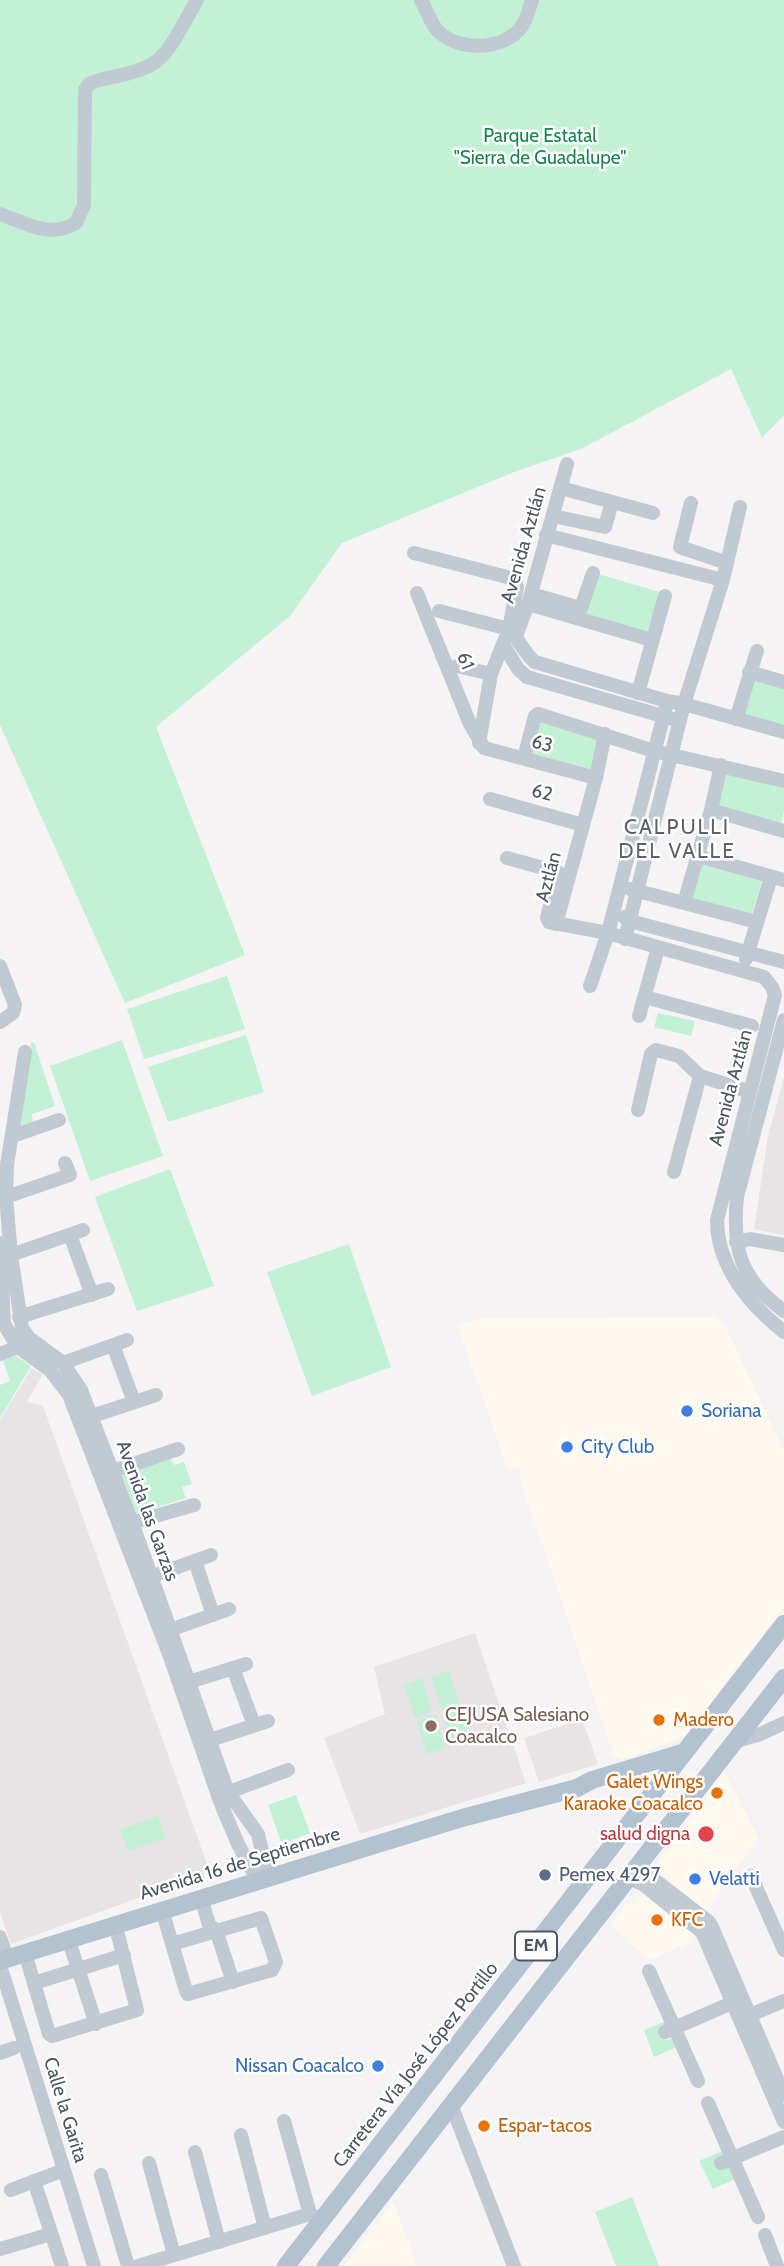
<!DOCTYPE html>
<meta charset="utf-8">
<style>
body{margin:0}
canvas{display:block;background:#f5f3f3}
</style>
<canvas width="784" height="2266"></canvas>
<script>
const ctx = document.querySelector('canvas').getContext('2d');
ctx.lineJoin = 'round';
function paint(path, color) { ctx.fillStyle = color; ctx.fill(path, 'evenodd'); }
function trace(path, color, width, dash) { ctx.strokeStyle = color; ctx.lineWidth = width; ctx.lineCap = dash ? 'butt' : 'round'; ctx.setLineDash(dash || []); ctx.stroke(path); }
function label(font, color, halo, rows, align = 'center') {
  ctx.font = font + ' Cabin,sans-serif'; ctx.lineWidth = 5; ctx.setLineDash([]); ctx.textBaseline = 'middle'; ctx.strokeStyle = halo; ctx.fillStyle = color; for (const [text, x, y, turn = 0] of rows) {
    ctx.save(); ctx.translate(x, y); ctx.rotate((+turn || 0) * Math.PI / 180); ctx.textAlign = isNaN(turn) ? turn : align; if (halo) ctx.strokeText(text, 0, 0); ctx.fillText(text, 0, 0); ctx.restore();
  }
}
const commercial = new Path2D(`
 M716 1317 725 1326 784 1451V1607L718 1692 715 1706 691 1733 623 1760 614 1756 520 1479 519 1467 507 1468 458 1326 482 1318Z
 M725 1772 759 1839 705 1910 662 1875 657 1862Z
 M644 1894 700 1938 650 1960 611 1926 626 1904Z
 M393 2201 417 2266H343L393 2202Z`);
const education = new Path2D(`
 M784 1077V1235L754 1229 768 1136Z
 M32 1368 43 1374 27 1402 43 1406 210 1872 11 1944 0 1912V1420Z
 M475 1633 526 1783 360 1834 324 1738 385 1714 374 1667Z
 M582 1719 598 1764 539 1782 524 1738Z`);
const green = new Path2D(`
 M0 0H784V415L762 438 731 369 581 449 514 472 342 543 290 616 156 727 245 955 125 1003 0 725Z
 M598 574 660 592 647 634 585 615Z
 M753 680 784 688V727L740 716Z
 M538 720 600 738 591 770 529 755Z
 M727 772 784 786V811L781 823 717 806Z
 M701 864 762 881 751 915 690 899Z
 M227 976 245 1029 144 1059 127 1009Z
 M658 1013 695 1021 691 1036 654 1027Z
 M246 1035 264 1092 168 1122 148 1067Z
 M122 1040 163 1156 90 1181 50 1066Z
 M34 1042 55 1106 32 1114 33 1123 19 1129 31 1043Z
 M170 1169 214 1286 137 1311 95 1197Z
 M349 1244 391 1367 312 1396 267 1272Z
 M16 1356 31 1366 0 1418V1385L10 1381 3 1360Z
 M169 1456 174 1465 184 1462 192 1484 182 1487 186 1498 137 1514 121 1474Z
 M449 1671 459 1704 442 1710 431 1677Z
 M422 1678 432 1712 415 1717 404 1685Z
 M460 1707 471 1740 454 1745 443 1713Z
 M435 1715 445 1748 427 1754 417 1721Z
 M296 1795 310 1833 282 1844 268 1805Z
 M158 1816 165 1838 128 1851 120 1830Z
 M666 2021 667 2027 662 2032 666 2040 673 2038 677 2047 654 2057 644 2030Z
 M722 2151 736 2179 713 2189 699 2161Z
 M632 2197 659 2266H616L595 2212Z`);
const minor = new Path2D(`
 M421 0C426 9 430 22 437 30 457 52 505 51 522 26 527 19 529 9 532 0
 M0 214C26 223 50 239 76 223L84 205 85 90 89 84 96 81C115 76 138 73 154 63 171 52 186 18 197 0
 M561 488 653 513
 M691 503 680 547 727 563
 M553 516 605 527 612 502
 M546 535 723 580
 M414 553 511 578 515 581 517 587 509 629 503 644 518 669 527 677 680 721
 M417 593 470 724 484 748 596 778
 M531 594 581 608 593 573
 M528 604 652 640
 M439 611 509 629
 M509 629C519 639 523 652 535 662L667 701 684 704 784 732
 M516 636 528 604 567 464
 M457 666 491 674
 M749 672 784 682
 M638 693 665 596
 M736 719 757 651
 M479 743 491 674 503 644
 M526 750 535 716 538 714 654 751 784 781
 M490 799 583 825
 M711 810 784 831
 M698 856 784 880
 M507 858 558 872 547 918 549 922 608 933 764 977 772 987 775 995 717 1220C717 1267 749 1304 784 1332
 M630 889 757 922
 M684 903 711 810 721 765
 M624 917 630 921 784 962
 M556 924 596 778 605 734
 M625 939 684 704 723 580 740 507
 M746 959 771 877
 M0 966 15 1005 13 1013 0 1022
 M590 986 608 933 665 710
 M645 997 752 1026
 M639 1016 658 948
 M784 1020 737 1197C732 1249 740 1279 784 1311
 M25 1052 7 1165 6 1197 11 1255 22 1328 29 1338 63 1363 81 1390 132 1522 228 1792 258 1834 268 1877
 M638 1110 651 1054 656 1050 679 1056 700 1076 750 1092
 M13 1136 59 1120
 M674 1172 700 1076
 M6 1197 70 1175 65 1163
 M70 1235 92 1295
 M736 1242 750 1239 784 1245
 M0 1243 4 1324 18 1347 50 1370 69 1395 169 1654 221 1804 238 1844 257 1880
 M11 1255 83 1230
 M19 1317 108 1289
 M113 1345 134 1402
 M0 1354 18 1347
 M63 1363 127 1340
 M92 1416 156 1395
 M113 1471 178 1449
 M124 1525 194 1505
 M195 1561 213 1615
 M150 1577 211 1555
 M170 1630 229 1609
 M233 1668 254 1725
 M189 1682 246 1664
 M210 1740 268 1721
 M736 1741 758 1735 784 1723
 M221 1795 288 1770
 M640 1864 652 1878 708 1921 712 1927 784 2095
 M751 1876 784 1950
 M629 1878 644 1885 702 1932 784 2122
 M201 1897 209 1925 216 1930 233 1982
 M165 1920 186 1991 188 1994 272 1970 276 1962 261 1918 172 1944
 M0 1937 7 1958
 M68 1938 96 2024
 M28 1963 49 2034 52 2036 137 2010 118 1935
 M0 1965 94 2266
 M649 1971 698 2081
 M34 1983 124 1955
 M750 2015 784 2001
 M665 2032 741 1999
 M0 2053 14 2048
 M708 2103 758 2217
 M452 2107 514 2266
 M284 2121 310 2214 316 2217
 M241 2135 265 2228
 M195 2152 219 2242
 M149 2163 174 2255
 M721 2163 784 2137
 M101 2175 128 2266
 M34 2181 62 2266
 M11 2190 64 2170
 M765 2235 777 2266
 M0 2249 51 2234
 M138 2266 310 2214`);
const major = new Path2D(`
 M0 1961 462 1818 577 1788 592 1780 685 1752
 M286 2266 784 1624
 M326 2266 784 1678`);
const markers = [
 [687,1411,7,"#3f7fe0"],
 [567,1447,7,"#3f7fe0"],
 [659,1720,7,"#e8710a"],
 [431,1726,7,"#8d6e63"],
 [717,1793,7,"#e8710a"],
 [706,1834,9,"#e0444e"],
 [545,1875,7,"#5c6f8a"],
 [695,1879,7,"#3f7fe0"],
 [657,1920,7,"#e8710a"],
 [378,2066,7,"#3f7fe0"],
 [484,2126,7,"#e8710a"]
];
const shields = [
 [536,1946,42]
];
const shieldNames = [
 ["EM",536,1946]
];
const parkNames = [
 ["Parque Estatal",540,136],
 ["\"Sierra de Guadalupe\"",540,158]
];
const streetNames = [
 ["Avenida Aztlán",524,545,-74],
 ["61",465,661,68],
 ["63",542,744,15],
 ["62",542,793,15],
 ["Aztlán",549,877,-75],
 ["Avenida Aztlán",731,1088,-75],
 ["Avenida las Garzas",147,1511,70],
 ["Avenida 16 de Septiembre",240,1864,-17],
 ["Carretera Vía José López Portillo",416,2065,-52],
 ["Calle la Garita",65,2110,73]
];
const shopNames = [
 ["Soriana",701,1411],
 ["City Club",581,1447],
 ["Velatti",709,1879],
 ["Nissan Coacalco",364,2066,"right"]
];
const educationNames = [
 ["CEJUSA Salesiano",445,1715],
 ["Coacalco",445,1737]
];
const foodNames = [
 ["Madero",673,1720],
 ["Galet Wings",703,1782,"right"],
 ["Karaoke Coacalco",703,1804,"right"],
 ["KFC",671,1920],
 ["Espar-tacos",498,2126]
];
const healthNames = [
 ["salud digna",690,1834]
];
const serviceNames = [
 ["Pemex 4297",559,1875]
];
const neighbourhoodNames = [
 ["CALPULLI",677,828],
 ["DEL VALLE",677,852]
];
paint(commercial, '#fdf9ef');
paint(education, '#e6e4e5');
paint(green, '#c3f1d5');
trace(minor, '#c1cad2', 14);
trace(major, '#b3c2d1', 18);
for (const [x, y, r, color] of markers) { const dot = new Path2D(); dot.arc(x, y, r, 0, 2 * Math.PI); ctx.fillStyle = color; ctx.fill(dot); trace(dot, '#fff', 2.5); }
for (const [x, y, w] of shields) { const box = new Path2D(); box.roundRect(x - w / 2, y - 14.5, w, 29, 5); ctx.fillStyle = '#fff'; ctx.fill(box); trace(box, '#4a5661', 2); }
label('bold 18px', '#4a5661', null, shieldNames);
label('19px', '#17864f', '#fff', parkNames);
label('19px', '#4a5661', '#fff', streetNames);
label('19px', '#366cbe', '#fff', shopNames, 'left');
label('19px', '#785e54', '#fff', educationNames, 'left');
label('19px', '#c56008', '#fff', foodNames, 'left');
label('19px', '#be3a42', '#fff', healthNames, 'right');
label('19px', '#4e5e75', '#fff', serviceNames, 'left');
ctx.letterSpacing = '2px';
label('21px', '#5f6368', '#fff', neighbourhoodNames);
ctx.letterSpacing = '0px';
</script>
